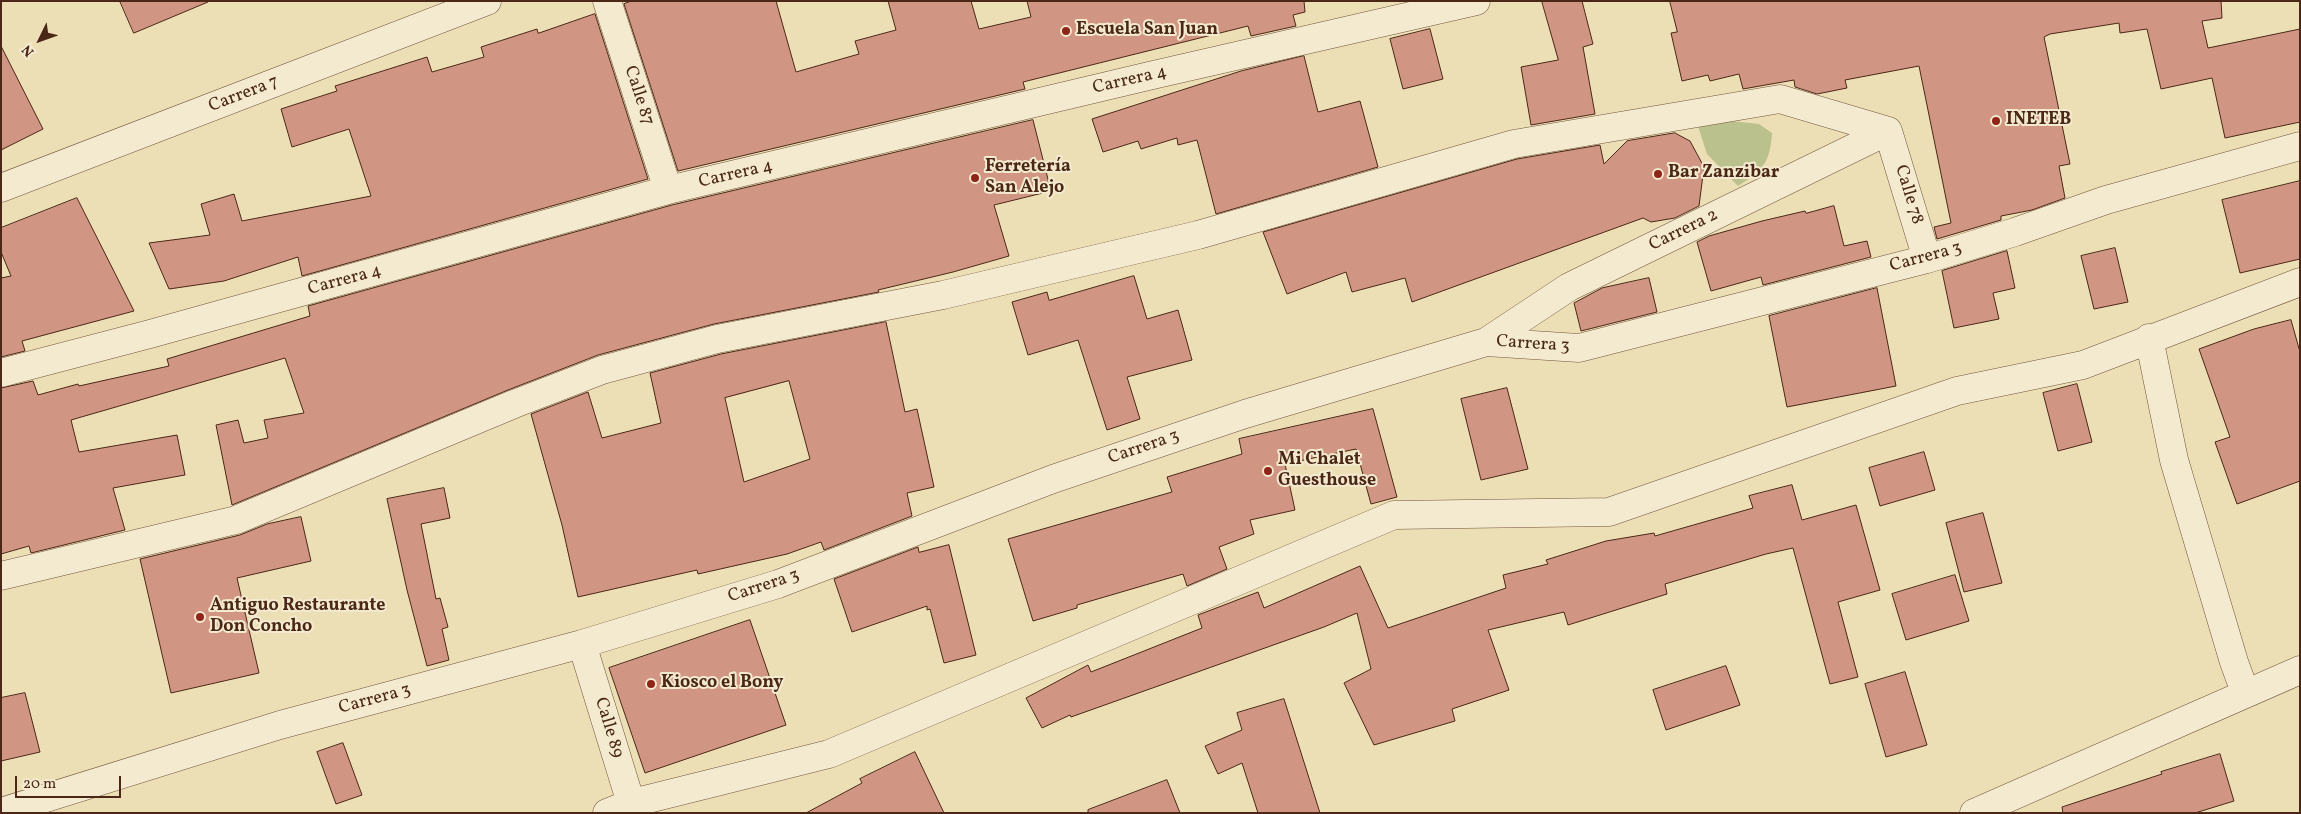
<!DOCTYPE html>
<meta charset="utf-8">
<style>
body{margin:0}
#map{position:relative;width:2301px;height:814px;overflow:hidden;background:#eddfb5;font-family:Vollkorn,serif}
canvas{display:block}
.frame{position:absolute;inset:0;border:2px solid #4a2716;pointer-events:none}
.north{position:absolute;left:15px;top:15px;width:50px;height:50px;-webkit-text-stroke:4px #f3eacf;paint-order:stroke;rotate:228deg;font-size:14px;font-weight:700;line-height:20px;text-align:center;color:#4a2716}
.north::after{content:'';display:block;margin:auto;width:18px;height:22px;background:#4a2716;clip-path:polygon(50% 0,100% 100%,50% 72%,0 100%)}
.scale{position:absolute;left:15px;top:776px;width:106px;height:22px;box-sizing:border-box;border:2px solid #4a2716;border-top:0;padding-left:6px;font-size:15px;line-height:18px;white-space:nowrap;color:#4a2716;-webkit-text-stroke:4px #f3eacf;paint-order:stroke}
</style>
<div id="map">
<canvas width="2301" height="814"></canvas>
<div class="frame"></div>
<div class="north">N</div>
<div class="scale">20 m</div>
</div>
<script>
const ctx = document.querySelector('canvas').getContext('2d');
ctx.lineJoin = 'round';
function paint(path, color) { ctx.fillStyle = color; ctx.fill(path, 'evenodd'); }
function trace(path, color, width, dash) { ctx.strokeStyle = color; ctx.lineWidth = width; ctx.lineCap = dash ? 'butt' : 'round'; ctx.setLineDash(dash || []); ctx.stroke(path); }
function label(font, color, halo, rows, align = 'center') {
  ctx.font = font + ' Vollkorn,serif'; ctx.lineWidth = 4; ctx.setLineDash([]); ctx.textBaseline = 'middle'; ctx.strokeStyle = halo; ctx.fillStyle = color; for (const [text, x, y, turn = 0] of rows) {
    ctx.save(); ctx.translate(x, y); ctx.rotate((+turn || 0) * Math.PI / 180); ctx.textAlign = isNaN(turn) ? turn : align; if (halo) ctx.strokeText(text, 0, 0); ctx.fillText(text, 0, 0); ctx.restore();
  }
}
const green = new Path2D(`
 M1722 120 1759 124 1772 133C1770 163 1763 170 1738 186L1707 154 1698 126Z`);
const building = new Path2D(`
 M120 1H208V2L134 33Z
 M632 1H776L796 72 859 54 855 41 896 30 888 1H971L979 29 1031 17 1027 1H1304L1305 12 1293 15 1296 26 1251 36 1248 26 1023 82 1025 89 678 171 624 4Z
 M1542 1H1582L1593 44 1583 47 1595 114 1531 125 1521 67 1558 60Z
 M1670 1H2221L2222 18 2202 21 2208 48 2300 29V122L2225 138 2212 78 2161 89 2147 29 2120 33 2119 23 2050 34 2044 37 2070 164 2059 166 2065 198 2032 210 2001 216V220L1937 239 1934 227 1951 223 1919 66 1845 80 1847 88 1817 94 1795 87 1794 80 1743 89 1739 74 1710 81 1708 75 1682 81 1671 33 1677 32Z
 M595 14 648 179 302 276 298 257 224 281 169 289 149 243 210 235 201 204 234 194 242 221 371 196 349 129 292 147 281 109 337 91 335 86 427 57 432 72 484 57 481 47 537 29 538 33Z
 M1430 29 1443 79 1403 89 1390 39Z
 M1 46 43 129 1 150Z
 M1304 56 1318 112 1360 101 1378 167 1216 214 1197 140 1178 145 1177 138 1141 149 1138 141 1103 152 1092 119 1241 71Z
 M1033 120 1051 191 994 205 1009 256 953 272 878 290 879 292 714 324 598 355 508 390 232 505 216 425 238 420 244 443 268 438 264 420 304 413 285 358 71 420 79 452 177 435 185 475 113 488 125 530 31 553 29 546 1 554V388L33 381 38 395 78 384 79 386 169 366 167 359 310 316 308 306 672 205Z
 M1675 133 1690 141 1704 167 1699 206 1675 218 1651 222 1643 218 1412 302 1405 278 1352 292 1346 272 1287 294 1263 232 1517 159 1600 145 1604 164 1627 141Z
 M2300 181V259L2240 273 2222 200Z
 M77 198 134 311 22 341 25 351 1 357V278L11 276 1 252V228Z
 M1834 206 1844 246 1867 241 1871 257 1763 285 1761 277 1711 291 1697 242 1709 236 1762 221 1805 211 1806 213Z
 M2115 248 2128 302 2094 309 2081 256Z
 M2007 251 2015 288 1993 293 1999 319 1954 328 1942 271Z
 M1134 276 1147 319 1178 310 1192 360 1127 377 1140 419 1107 430 1078 340 1028 355 1012 302 1047 292 1049 300Z
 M1649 278 1657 312 1581 331 1574 303 1602 288Z
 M1877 288 1896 386 1787 407 1769 316Z
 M2291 320 2300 352V481L2237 504 2215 442 2230 437 2199 349 2254 329Z
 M886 322 905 412 917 409 934 487 907 493 912 516 824 550 821 542 787 554 698 574 697 570 578 597 562 525 531 414 588 392 602 438 661 423 650 373 721 354ZM789 381 810 459 744 482 725 398Z
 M2077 384 2092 442 2058 451 2043 393Z
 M1507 388 1528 469 1481 480 1461 399Z
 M1373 409 1397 497 1371 504 1356 449 1285 464 1295 510 1250 520 1254 534 1219 547 1227 569 1187 586 1183 574 1077 605V608L1033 621 1008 539 1172 492 1167 477 1242 454 1239 439Z
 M1924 452 1935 490 1880 506 1869 468Z
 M1792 485 1802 520 1856 505 1880 590 1838 602 1858 677 1830 684 1793 548 1766 554 1665 584 1667 594 1568 625 1564 612 1488 630 1509 690 1452 709 1455 721 1374 745 1344 683 1371 669 1357 613 1324 627 1071 717 1070 715 1042 728 1026 698 1088 665 1091 672 1202 628 1198 615 1258 592 1264 608 1360 566 1388 628 1506 588 1503 575 1548 564 1546 560 1606 541 1654 533 1655 536 1753 508 1749 496Z
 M444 488 450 518 421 524 436 599 440 598 448 627 442 629 449 660 427 666 407 590 387 499Z
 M1983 513 2002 583 1964 592 1946 523Z
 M301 517 311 561 237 578 259 673 171 693 140 559 240 535 267 524Z
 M949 545 976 655 944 663 930 609 927 610V606L852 632 834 579 918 547 919 552Z
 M1955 575 1969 621 1906 640 1892 594Z
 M750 620 786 725 645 773 609 668Z
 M1726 666 1740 705 1666 730 1653 690Z
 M1905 672 1927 745 1886 757 1865 684Z
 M25 693 40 752 1 761V698Z
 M1284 699 1309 778 1320 813H1258L1242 763 1218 774 1205 746 1242 730 1237 713Z
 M343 743 362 795 336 804 317 752Z
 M915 752 944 813H806L862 783 860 779Z
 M2220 754 2234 801 2195 813H2063L2062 807 2162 774 2161 772Z
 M1167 780 1180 813H1088V810Z`);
const minor = new Path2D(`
 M607 1 668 190
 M1888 131 1927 259
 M1 188 487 1
 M2149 338 2174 460 2234 662 2245 692
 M1486 342 1569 287 1888 131
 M1 373 150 334 668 190 1153 75 1476 1
 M1 576 236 520 514 404 602 370 717 339 943 295 1198 235 1514 144 1780 99 1888 131
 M582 644 634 813
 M1 812 280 725 582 644 778 584 1053 479 1245 414 1486 342 1579 348 1927 259 2015 232 2106 200 2300 146
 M607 813 632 803 829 754 1394 515 1609 512 1957 391 2083 365 2300 282
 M1974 813 2300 670`);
const markers = [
 [1066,31,5,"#8f2418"],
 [1996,121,5,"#8f2418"],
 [1658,174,5,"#8f2418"],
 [975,178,5,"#8f2418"],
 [1268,471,5,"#8f2418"],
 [200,617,5,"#8f2418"],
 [651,684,5,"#8f2418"]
];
const poiNames = [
 ["Escuela San Juan",1076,31],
 ["INETEB",2006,121],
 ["Ferretería",985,168],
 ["San Alejo",985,189],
 ["Bar Zanzibar",1668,174],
 ["Mi Chalet",1278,461],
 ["Guesthouse",1278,482],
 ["Antiguo Restaurante",210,607],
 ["Don Concho",210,628],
 ["Kiosco el Bony",661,684]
];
const streetNames = [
 ["Carrera 4",1130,81,-13],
 ["Carrera 7",244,95,-21],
 ["Calle 87",638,96,72],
 ["Carrera 4",736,175,-13],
 ["Calle 78",1908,195,73],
 ["Carrera 2",1684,231,-26],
 ["Carrera 3",1926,258,-15],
 ["Carrera 4",345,281,-15],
 ["Carrera 3",1533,345,4],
 ["Carrera 3",1144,448,-19],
 ["Carrera 3",764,587,-18],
 ["Carrera 3",375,700,-15],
 ["Calle 89",608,728,73]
];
paint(green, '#bac18c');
paint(building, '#d19683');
trace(building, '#4a2716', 1);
trace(minor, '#73553e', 29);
trace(minor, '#f3eacf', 28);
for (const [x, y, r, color] of markers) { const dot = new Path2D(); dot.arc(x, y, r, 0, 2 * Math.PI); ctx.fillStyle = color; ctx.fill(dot); trace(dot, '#f3eacf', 2); }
label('bold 18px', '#4a2716', '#f3eacf', poiNames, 'left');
label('18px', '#4a2716', '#f3eacf', streetNames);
</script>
